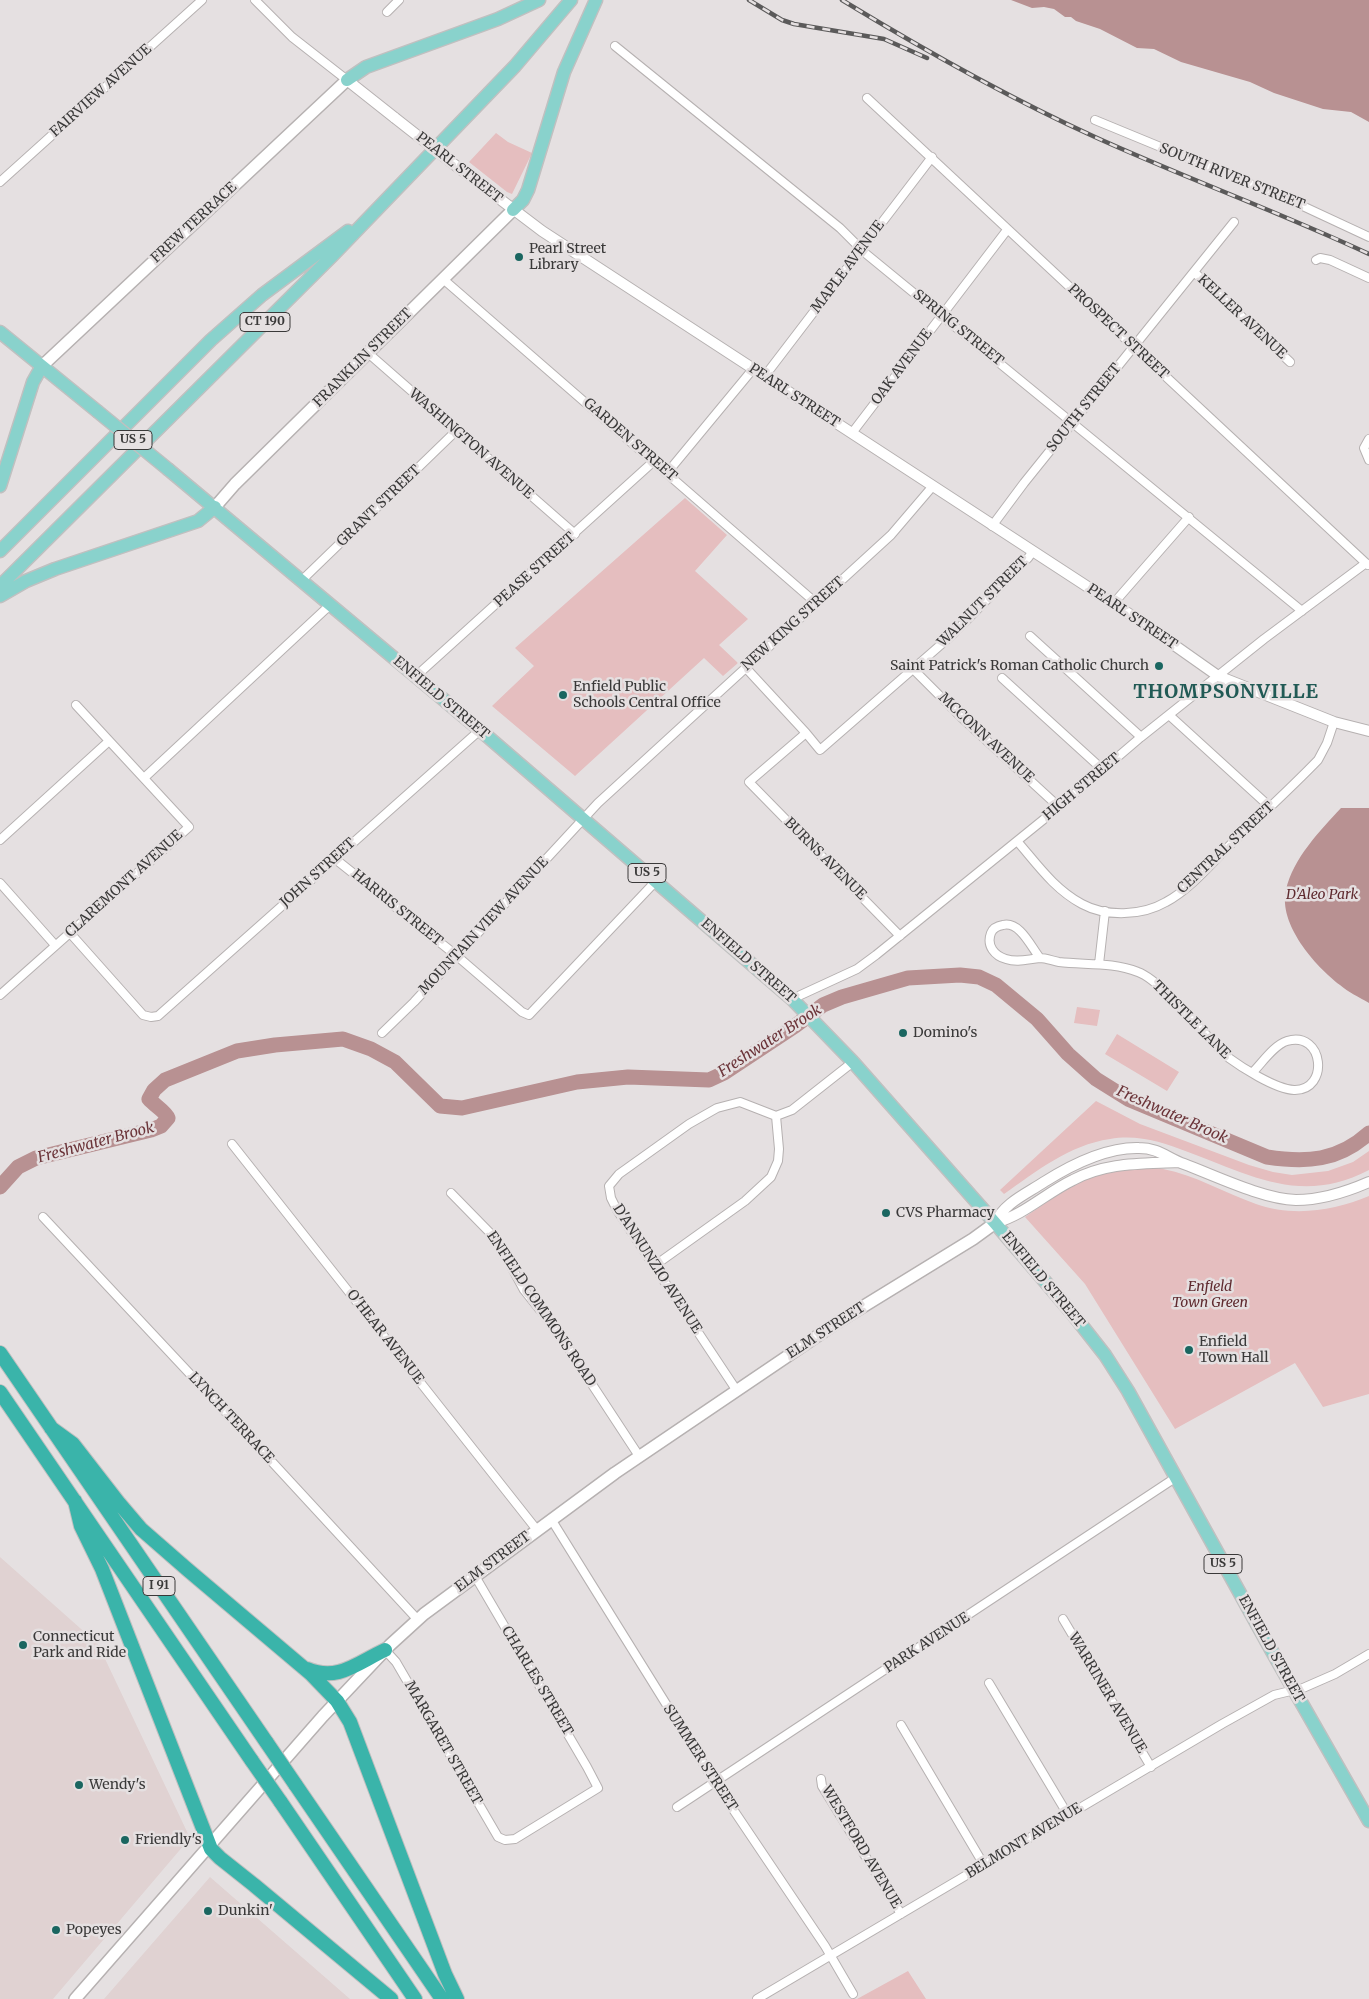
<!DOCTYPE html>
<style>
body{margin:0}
canvas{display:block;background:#e5e0e1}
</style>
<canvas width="1369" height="1999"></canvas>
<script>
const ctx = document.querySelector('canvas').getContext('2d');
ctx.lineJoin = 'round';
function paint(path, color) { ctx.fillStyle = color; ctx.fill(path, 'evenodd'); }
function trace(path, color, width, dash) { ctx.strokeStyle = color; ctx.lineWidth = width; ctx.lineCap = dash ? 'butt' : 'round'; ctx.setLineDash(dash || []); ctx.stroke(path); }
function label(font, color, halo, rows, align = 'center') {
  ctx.font = font + ' Merriweather,serif'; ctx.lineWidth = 5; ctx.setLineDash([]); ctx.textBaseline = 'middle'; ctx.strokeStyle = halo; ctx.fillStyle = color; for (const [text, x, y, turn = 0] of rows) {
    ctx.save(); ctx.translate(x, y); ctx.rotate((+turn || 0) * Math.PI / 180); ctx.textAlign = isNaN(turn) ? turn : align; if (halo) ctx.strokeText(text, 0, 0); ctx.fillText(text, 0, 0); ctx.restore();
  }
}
const built = new Path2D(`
 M0 1557 98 1644 190 1838 53 1999H0Z
 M210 1877 350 1999H104Z`);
const green = new Path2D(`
 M496 133 508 142 532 153 512 194 507 192 469 162Z
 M685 498 727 535 695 571 748 619 719 645 738 663 723 676 704 658 575 776 492 706 534 666 515 648Z
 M1077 1007 1100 1010 1097 1026 1074 1023Z
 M1117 1034 1179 1072 1167 1091 1105 1054Z
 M1096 1101 1140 1124 1249 1165 1273 1172 1292 1175 1328 1171 1353 1162 1369 1151V1170C1302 1205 1252 1176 1188 1152 1163 1142 1137 1134 1110 1139 1069 1145 1037 1171 1004 1194L1000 1190Z
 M1116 1168C1131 1168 1148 1166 1163 1169 1195 1175 1225 1193 1256 1204 1293 1217 1334 1211 1369 1196V1394L1323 1407 1295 1363 1175 1429 1085 1284 1025 1217 1073 1184Z
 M908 1971 926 1999H857Z`);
const water = new Path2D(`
 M1011 0H1369V122L1351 112 1323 109 1274 93 1250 82 1181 62 1154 49 1137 48 1100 29 1076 21 1071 17H1065L1054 9 1044 7 1032 8Z
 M1341 808H1369V1003C1359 997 1348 992 1340 985 1315 966 1278 924 1286 890 1293 858 1320 831 1341 808Z`);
const river = new Path2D(`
 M0 1187 18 1167 36 1158 151 1130 161 1126 168 1118C166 1112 154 1105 149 1099L154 1090 165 1080 237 1051 275 1045 343 1039 371 1049 395 1062 440 1106 462 1108 577 1082 628 1077 709 1080 724 1073 795 1026 823 1005 842 997 908 978 960 975 979 977 996 985 1037 1019 1068 1054 1096 1079 1128 1099 1267 1157C1307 1163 1338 1161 1369 1133`);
const minor = new Path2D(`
 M255 0 292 37 347 80
 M387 12 399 0
 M615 46 840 228 865 253 1302 611
 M867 98 1368 565
 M1095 120 1294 202 1369 237
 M0 182 202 0
 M1316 260 1320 258 1330 260 1369 278
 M1194 272 1290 362
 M443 279 816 603
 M368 353 575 534
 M764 377 932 157
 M852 433 1007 230
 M1369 439 1364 448 1369 460
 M667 473 753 369
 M992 526 1024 483 1234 222
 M301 581 456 431
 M1113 604 1189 517
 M1030 636 1141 737
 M745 667 806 733 820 750 952 635 1028 558 1033 551
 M913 669 961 717 1059 807
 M415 677 654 461
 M1002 678 1102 769
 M1169 715 1270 807
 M806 733 749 782 900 936
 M144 778 330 605
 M0 840 109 741
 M1017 841C1037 864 1054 889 1082 904 1106 917 1142 916 1166 902 1190 889 1209 866 1228 847 1258 818 1289 790 1318 760L1327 743 1334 722
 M334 858 457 956 522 1012 529 1015 656 881
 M0 883 55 945
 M70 933 143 1015 151 1017 158 1016 480 730
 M1040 958C1031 947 1020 921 1003 925 997 926 993 928 991 933 986 946 995 956 1006 959 1018 963 1028 959 1040 958 1046 958 1053 961 1059 962 1085 965 1113 962 1138 972 1161 980 1206 1036 1226 1056 1241 1067 1275 1089 1294 1090 1330 1091 1324 1030 1287 1041 1274 1045 1262 1063 1253 1072
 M1099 964 1105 911
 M0 995 189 827 76 705
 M792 999 857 969 876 955 1059 807 1141 737 1264 639 1366 563
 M382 1033 414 1002 598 803 891 535 932 487
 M776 1116 792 1110 853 1062
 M232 1144 537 1530
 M451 1193 497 1240 524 1290 559 1334 639 1456
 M43 1217 249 1437 418 1620
 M654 1266 745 1201 771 1177 778 1161 779 1149 776 1116
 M737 1391 617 1210 611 1198 609 1186 619 1174 689 1124 717 1108 740 1102 776 1116
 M551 1519 714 1781 825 1946 853 1994
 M1063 1619 1151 1767
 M385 1650 396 1662 498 1837 505 1840 515 1839 598 1788 587 1767 475 1576
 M989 1683 1068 1815
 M901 1725 984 1865
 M821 1779 822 1786 901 1914
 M677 1807 1175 1478
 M757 1999 1222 1724 1274 1695 1303 1688 1335 1674 1369 1654`);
const tertiary = new Path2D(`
 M347 80 395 118
 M451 162 542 231 1140 621 1218 676 1334 722 1369 731
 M995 1223C1004 1203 1026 1194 1044 1182 1071 1165 1106 1147 1139 1148 1159 1148 1167 1158 1184 1164 1216 1176 1263 1199 1296 1200 1321 1200 1346 1192 1369 1182
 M995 1223C1024 1215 1046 1193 1073 1180 1107 1162 1141 1164 1178 1162`);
const secondary = new Path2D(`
 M42 366 347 80
 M215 507 235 484 513 210
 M75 1999 323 1716 390 1645 424 1614 615 1473 838 1322 973 1239 995 1223`);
const primary = new Path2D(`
 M347 80 366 67 498 19 539 0
 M513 210 523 200 528 190 564 72 596 0
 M0 332 97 411
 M169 470 480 730 792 999 853 1062 995 1223 1072 1313 1105 1355 1128 1391 1273 1653 1369 1821
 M0 486 33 382 42 366
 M0 551 211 340 262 295 348 231
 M0 586 332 256 515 66 571 0
 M0 596 26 581 55 569 198 521 215 507`);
const motorway = new Path2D(`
 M0 1353 267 1743
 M0 1392 252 1761
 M51 1428 73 1444 118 1502 141 1529 188 1570 311 1674 337 1701 350 1722 445 1974 457 1999
 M75 1501 81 1526 102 1569 211 1849 220 1858 254 1885 391 1999
 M307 1669C338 1682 357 1663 385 1650
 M295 1784 442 1999
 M280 1801 415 1999`);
const rail = new Path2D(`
 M749 0 782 20 794 24 884 39 927 58
 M842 0C924 50 1007 97 1095 137 1185 178 1279 212 1369 254`);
const tertiaryBridge = new Path2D(`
 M395 118 451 162`);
const primaryBridge = new Path2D(`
 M97 411 169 470`);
const motorwayBridge = new Path2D(`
 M267 1743 295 1784
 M252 1761 280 1801`);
const markers = [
 [519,257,5,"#1a6660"],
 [1159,666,5,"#1a6660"],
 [563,695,5,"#1a6660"],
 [903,1033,5,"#1a6660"],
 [886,1213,5,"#1a6660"],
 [1189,1350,5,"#1a6660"],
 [23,1645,5,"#1a6660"],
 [79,1785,5,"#1a6660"],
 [125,1840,5,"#1a6660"],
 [208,1911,5,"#1a6660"],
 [56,1930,5,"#1a6660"]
];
const shields = [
 [265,322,50],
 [133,440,38],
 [647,873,38],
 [1223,1564,38],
 [159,1586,32]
];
const shieldNames = [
 ["CT 190",265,322],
 ["US 5",133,440],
 ["US 5",647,873],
 ["US 5",1223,1564],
 ["I 91",159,1586]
];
const streetNames = [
 ["FAIRVIEW AVENUE",101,91,-42],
 ["PEARL STREET",459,168,38],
 ["SOUTH RIVER STREET",1232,177,22],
 ["FREW TERRACE",194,223,-43],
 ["MAPLE AVENUE",848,267,-53],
 ["KELLER AVENUE",1242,317,43],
 ["SPRING STREET",958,328,39],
 ["PROSPECT STREET",1118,332,43],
 ["FRANKLIN STREET",363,358,-45],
 ["OAK AVENUE",902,367,-53],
 ["PEARL STREET",794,396,33],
 ["SOUTH STREET",1084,408,-51],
 ["GARDEN STREET",630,440,41],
 ["WASHINGTON AVENUE",471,444,41],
 ["GRANT STREET",379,506,-44],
 ["PEASE STREET",535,570,-42],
 ["WALNUT STREET",983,602,-45],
 ["PEARL STREET",1132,617,34],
 ["NEW KING STREET",793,624,-42],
 ["ENFIELD STREET",441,698,40],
 ["MCCONN AVENUE",986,738,43],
 ["HIGH STREET",1082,787,-40],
 ["CENTRAL STREET",1226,848,-43],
 ["BURNS AVENUE",825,859,45],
 ["JOHN STREET",318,873,-42],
 ["CLAREMONT AVENUE",124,884,-42],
 ["HARRIS STREET",397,908,39],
 ["MOUNTAIN VIEW AVENUE",484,926,-47],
 ["ENFIELD STREET",748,961,41],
 ["THISTLE LANE",1191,1020,45],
 ["D'ANNUNZIO AVENUE",657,1269,57],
 ["ENFIELD STREET",1043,1280,50],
 ["ENFIELD COMMONS ROAD",541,1309,56],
 ["ELM STREET",826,1331,-33],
 ["O'HEAR AVENUE",385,1337,52],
 ["LYNCH TERRACE",231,1418,47],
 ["ELM STREET",493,1562,-37],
 ["PARK AVENUE",927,1643,-33],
 ["ENFIELD STREET",1271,1649,61],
 ["CHARLES STREET",537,1681,59],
 ["WARRINER AVENUE",1107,1693,59],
 ["MARGARET STREET",443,1743,60],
 ["SUMMER STREET",700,1758,57],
 ["BELMONT AVENUE",1024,1841,-31],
 ["WESTFORD AVENUE",861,1847,59]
];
const poiNames = [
 ["Pearl Street",529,249],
 ["Library",529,265],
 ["Saint Patrick's Roman Catholic Church",1149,666,"right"],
 ["Enfield Public",573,687],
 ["Schools Central Office",573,703],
 ["Domino's",913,1033],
 ["CVS Pharmacy",896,1213],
 ["Enfield",1199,1342],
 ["Town Hall",1199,1358],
 ["Connecticut",33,1637],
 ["Park and Ride",33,1653],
 ["Wendy's",89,1785],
 ["Friendly's",135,1840],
 ["Dunkin'",218,1911],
 ["Popeyes",66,1930]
];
const parkNames = [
 ["D'Aleo Park",1322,895],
 ["Enfield",1210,1287],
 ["Town Green",1210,1303]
];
const waterNames = [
 ["Freshwater Brook",770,1041,-33],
 ["Freshwater Brook",1172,1115,24],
 ["Freshwater Brook",96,1143,-15]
];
const districtNames = [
 ["THOMPSONVILLE",1226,693]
];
paint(built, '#e0d2d2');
paint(green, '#e5bebf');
paint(water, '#b89192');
trace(river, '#b89192', 15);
trace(minor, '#b6b1b1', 10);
trace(tertiary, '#b6b1b1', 12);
trace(secondary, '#b6b1b1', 14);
trace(primary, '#c0c0c0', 15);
trace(motorway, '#c0c0c0', 16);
trace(minor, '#fff', 8);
trace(tertiary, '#fff', 10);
trace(secondary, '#fff', 11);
trace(primary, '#89d2cc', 12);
trace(motorway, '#3ab4aa', 14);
trace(rail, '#5b5a5a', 4.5);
trace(rail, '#e5e0e1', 2.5, [8]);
trace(tertiaryBridge, '#b6b1b1', 12, []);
trace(primaryBridge, '#c0c0c0', 15, []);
trace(motorwayBridge, '#c0c0c0', 16, []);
trace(tertiaryBridge, '#fff', 10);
trace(primaryBridge, '#89d2cc', 12);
trace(motorwayBridge, '#3ab4aa', 14);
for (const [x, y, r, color] of markers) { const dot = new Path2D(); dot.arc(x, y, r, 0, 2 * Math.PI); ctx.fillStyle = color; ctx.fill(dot); trace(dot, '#e5e0e1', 2); }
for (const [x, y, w] of shields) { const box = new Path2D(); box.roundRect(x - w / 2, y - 9.5, w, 19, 4); ctx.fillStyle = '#e5e0e1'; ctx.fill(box); trace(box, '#3a3939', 1); }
label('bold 12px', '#3a3939', null, shieldNames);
label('14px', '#3a3939', '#e5e0e1', streetNames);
label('14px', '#3a3939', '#e5e0e1', poiNames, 'left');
label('italic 14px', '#5f2a2f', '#e5e0e1', parkNames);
label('italic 15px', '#6b3439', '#e5e0e1', waterNames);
ctx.letterSpacing = '1px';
label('bold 19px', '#215a55', '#e5e0e1', districtNames);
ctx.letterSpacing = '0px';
</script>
